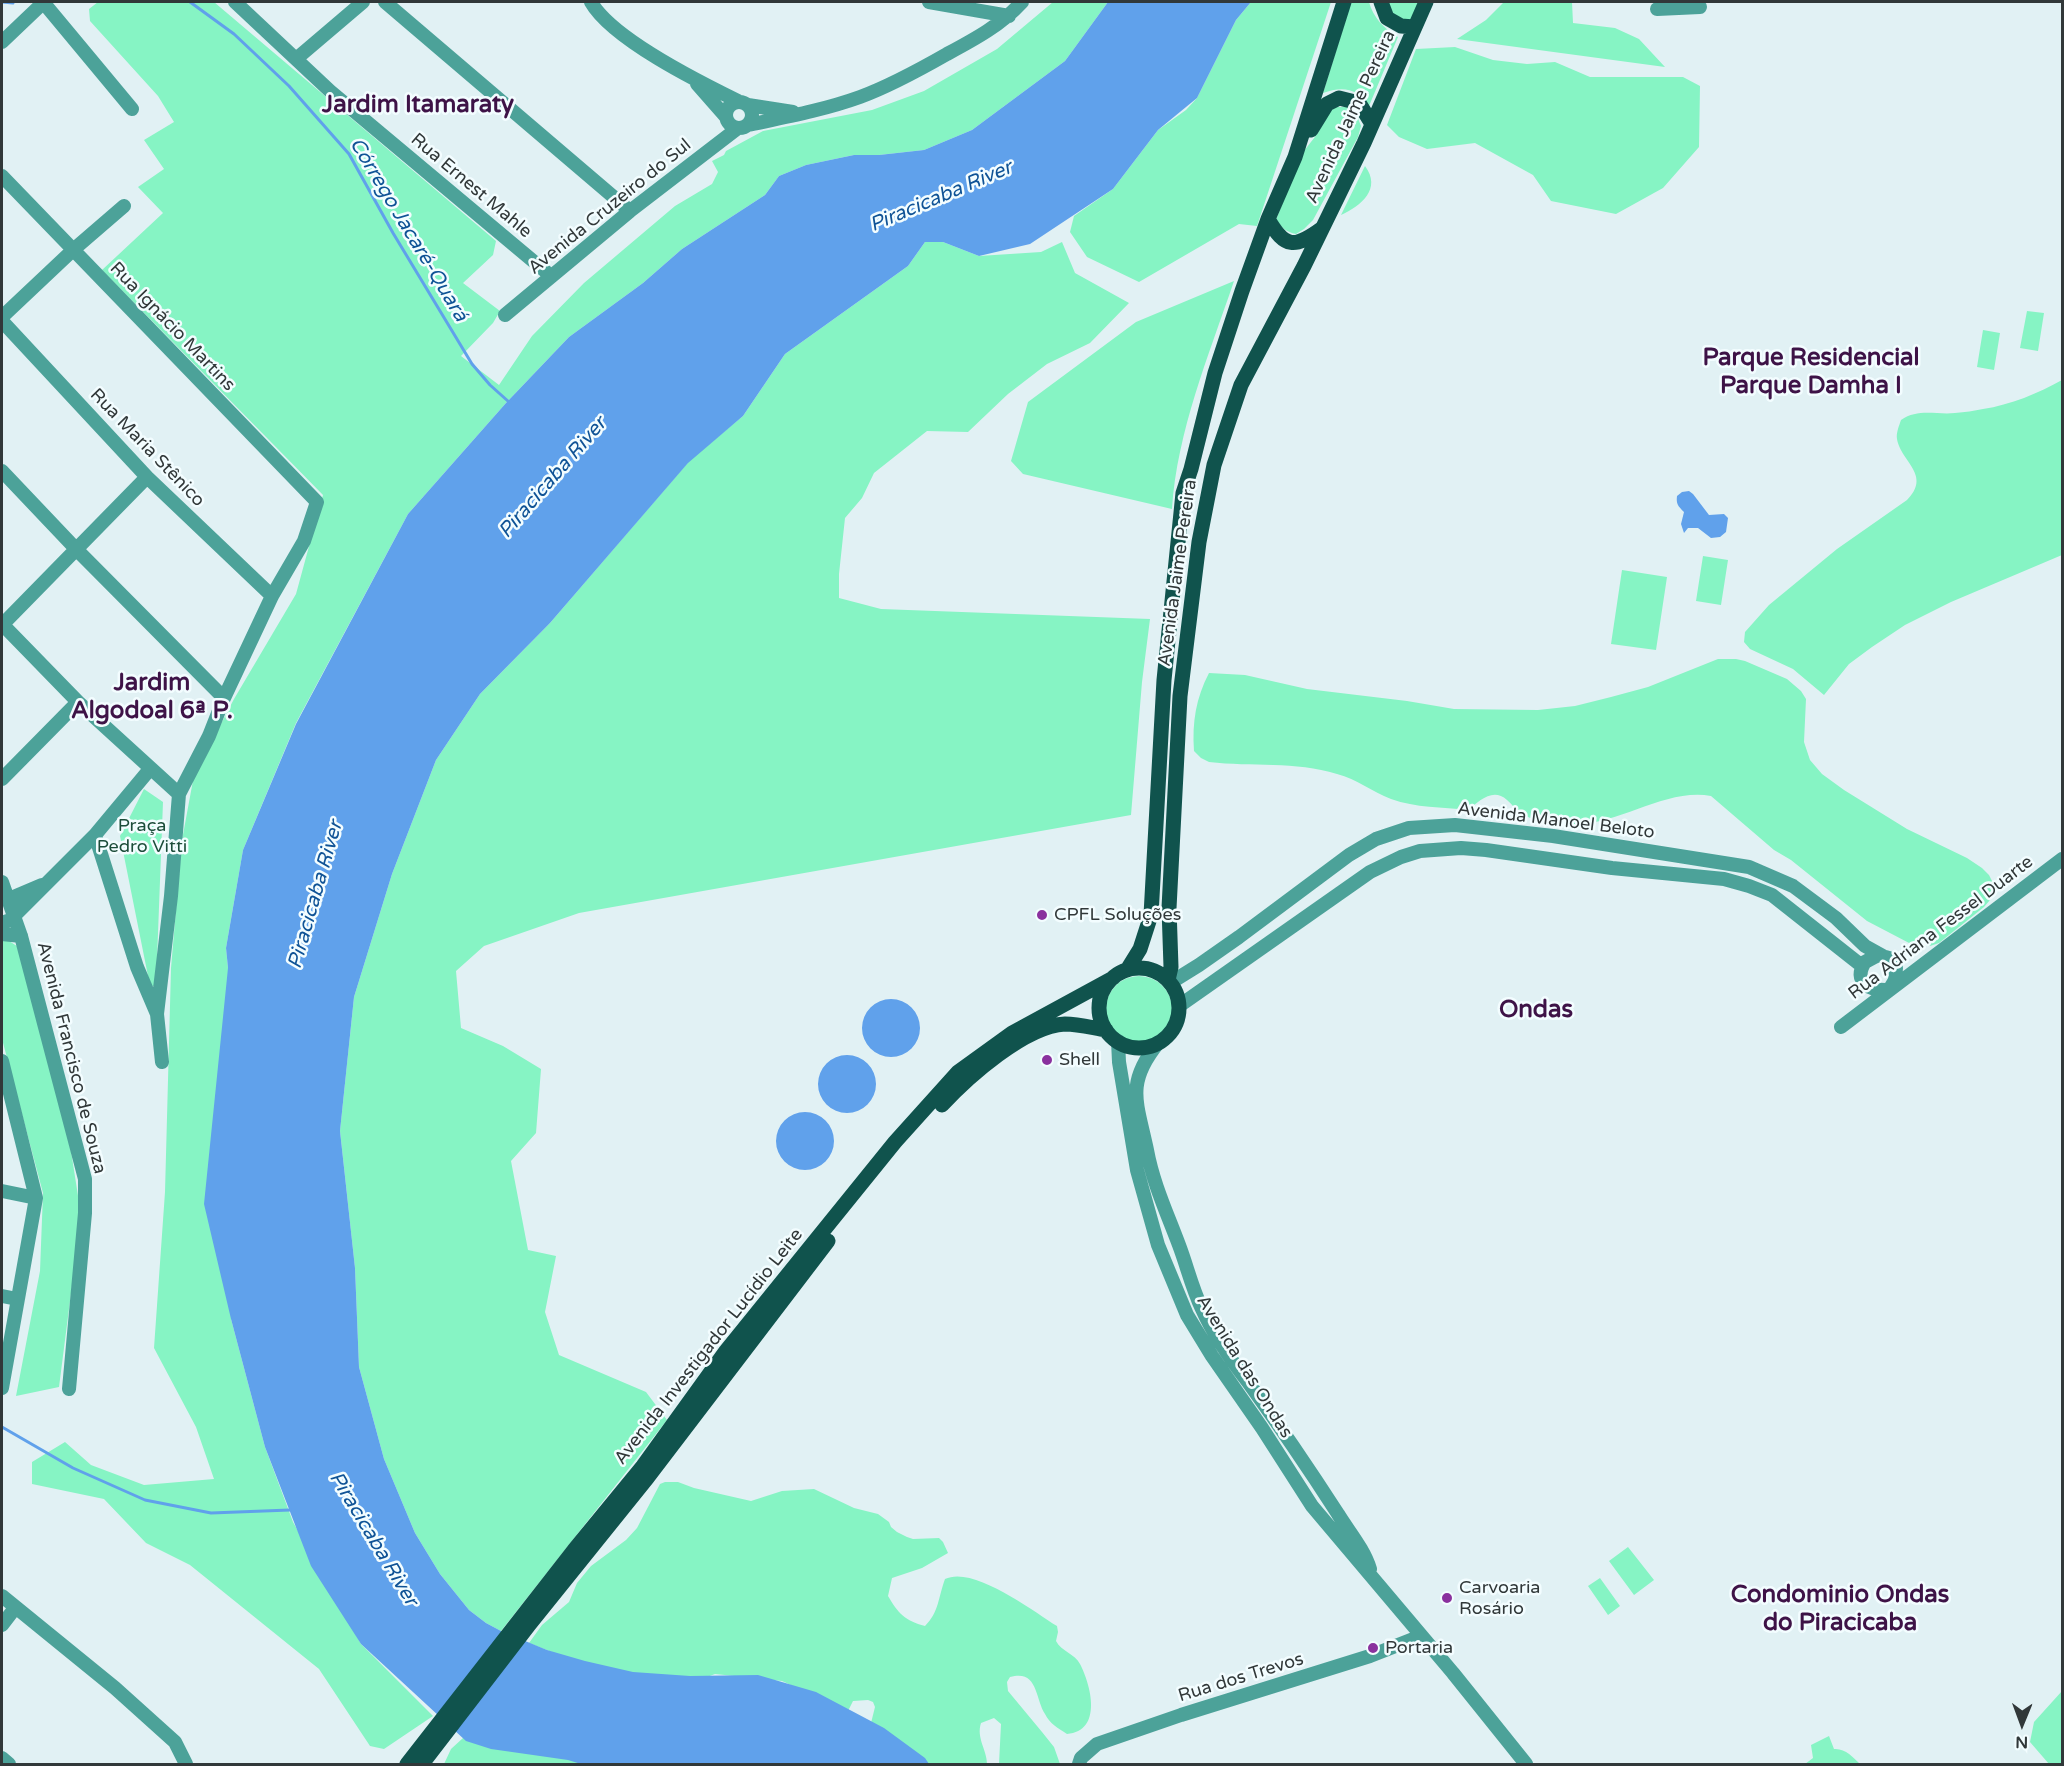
<!DOCTYPE html>
<meta charset="utf-8">
<style>
body{margin:0}
#map{position:relative;width:2064px;height:1766px;overflow:hidden;background:#e1f1f4;font-family:"Varela Round",sans-serif}
canvas{display:block}
.frame{position:absolute;inset:0;border:3px solid #313839;pointer-events:none}
.north{position:absolute;left:1992px;top:1694px;width:60px;height:60px;-webkit-text-stroke:4px #f3fdff;paint-order:stroke;rotate:181deg;font-size:16px;font-weight:700;line-height:24px;text-align:center;color:#313839}
.north::after{content:'';display:block;margin:auto;width:21px;height:27px;background:#313839;clip-path:polygon(50% 0,100% 100%,50% 72%,0 100%)}
</style>
<div id="map">
<canvas width="2064" height="1766"></canvas>
<div class="frame"></div>
<div class="north">N</div>
</div>
<script>
const ctx = document.querySelector('canvas').getContext('2d');
ctx.lineJoin = 'round';
function paint(path, color) { ctx.fillStyle = color; ctx.fill(path, 'evenodd'); }
function trace(path, color, width, dash) { ctx.strokeStyle = color; ctx.lineWidth = width; ctx.lineCap = dash ? 'butt' : 'round'; ctx.setLineDash(dash || []); ctx.stroke(path); }
function label(font, color, halo, rows, align = 'center') {
  ctx.font = font + ' "Varela Round",sans-serif'; ctx.lineWidth = 5; ctx.setLineDash([]); ctx.textBaseline = 'middle'; ctx.strokeStyle = halo; ctx.fillStyle = color; for (const [text, x, y, turn = 0] of rows) {
    ctx.save(); ctx.translate(x, y); ctx.rotate((+turn || 0) * Math.PI / 180); ctx.textAlign = isNaN(turn) ? turn : align; if (halo) ctx.strokeText(text, 0, 0); ctx.fillText(text, 0, 0); ctx.restore();
  }
}
const green = new Path2D(`
 M98 2H214L496 241 493 255 463 283 500 311 493 323 461 356 499 385 532 336 584 283 675 206 712 184 718 172 712 161 724 155 726 151 763 131 872 110 924 91 997 49 1053 2H1108L1065 61 972 130 924 150 879 155H854L806 165 779 176 765 195 682 249 643 283 569 337 506 403 408 514 296 723 243 850 226 948 228 968 231 1319 265 1447 293 1522 361 1644 433 1716 384 1749 370 1746 319 1669 190 1565 146 1543 104 1499 32 1484V1462L65 1442 91 1465 144 1485 214 1479 196 1427 154 1348 165 1192 171 968 182 840 194 775 234 699 296 594 323 495 102 270 163 213 138 187 164 169 144 140 174 122 158 96 90 21 89 9Z
 M1251 2H1331L1257 226 1239 224 1139 282 1087 257 1070 232 1074 216 1113 189 1158 130 1186 110 1197 98 1236 20Z
 M1351 2H1369C1373 17 1384 29 1398 37L1369 106C1358 88 1342 86 1323 93Z
 M1387 2H1419L1411 20 1405 22 1391 14Z
 M1504 2H1572L1573 23 1615 28 1639 39 1665 67 1457 39 1486 20Z
 M1455 47 1493 60 1527 64 1555 62 1590 77H1683L1700 86 1699 147 1663 188 1616 214 1551 201 1533 175 1475 143 1427 149 1399 137 1387 125 1416 49Z
 M1335 107H1346L1355 111 1361 126 1358 137 1313 220 1304 229 1296 234C1286 232 1282 228 1276 220L1300 156 1318 133 1327 113Z
 M1365 166C1382 189 1361 206 1341 215Z
 M925 242H943L979 256 1041 252 1062 242 1075 273 1129 303 1090 343 1047 364 1008 394 968 432 927 431 874 473 862 498 845 518 839 574V598L881 609 1150 619 1142 682 1131 815 579 913 484 946 456 971 461 1028 503 1046 541 1069 536 1133 511 1161 528 1250 556 1256 545 1312 559 1355 646 1392 667 1420 501 1631 486 1623 469 1610 440 1574 415 1533 384 1459 359 1367 355 1268 340 1131 354 997 392 874 436 760 480 694 550 623 691 459 743 416 785 354 908 266Z
 M1234 281C1209 355 1177 431 1172 509L1023 474 1011 461 1028 402 1136 322Z
 M2027 311 2044 313 2038 351 2020 348Z
 M1983 330 2000 333 1994 370 1977 367Z
 M2062 380V555L1951 602 1905 625 1872 647 1849 664 1824 695 1793 669 1750 649 1744 642 1745 632 1769 605 1837 549 1907 500C1932 475 1901 462 1897 439 1896 433 1899 426 1901 420 1918 408 1936 415 1955 413 1965 412 1974 411 1983 409 2010 405 2039 393 2062 380Z
 M1703 556 1728 560 1721 605 1696 601Z
 M1622 570 1667 577 1656 650 1611 644Z
 M1718 659H1736L1745 661 1787 679 1801 691 1806 699 1804 742 1810 760 1822 774 1844 790 1907 829 1967 858 1982 868 1989 875 1993 883V891L1990 900 1984 907 1939 943 1930 946 1911 944 1867 921 1791 860 1774 850 1711 796C1667 788 1622 823 1578 824 1560 824 1540 824 1524 815 1517 812 1513 805 1507 800 1493 787 1479 801 1468 810 1442 807 1416 808 1391 799 1372 792 1357 779 1337 774 1295 761 1252 767 1209 762L1201 758 1194 751C1192 722 1196 698 1209 673L1245 675 1307 689 1407 701 1454 709 1538 710 1575 706 1611 697 1648 687Z
 M144 789 163 802 156 986H150L120 836Z
 M2 940 9 941 20 948 71 1151 81 1215 59 1387 16 1396 40 1271 43 1193 2 1039Z
 M1106 1009a33 33 0 1 1 66 0a33 33 0 1 1-66 0Z
 M665 1482H678L694 1488 751 1501 782 1491 814 1489 854 1508 878 1514 889 1522 891 1527 897 1532 907 1537 913 1539 939 1538 943 1542 948 1553 922 1568 892 1578 888 1596C898 1613 905 1621 925 1626 939 1612 938 1598 945 1579 973 1565 1033 1611 1057 1626L1058 1632 1056 1641C1061 1651 1075 1654 1080 1664 1091 1685 1103 1731 1067 1734 1058 1728 1050 1724 1045 1714 1035 1698 1038 1669 1010 1677L1007 1682 1008 1691 1042 1732 1054 1747 1060 1764H999L1001 1724 994 1718 981 1723C976 1738 987 1750 987 1764H921L870 1727 875 1707 873 1702 868 1700 853 1701 848 1711 782 1681 715 1674 707 1677 620 1679 529 1643 542 1625 569 1602 577 1583 591 1566 626 1540 637 1528 660 1484Z
 M1628 1547 1654 1580 1634 1595 1609 1561Z
 M1600 1578 1620 1606 1608 1615 1588 1586Z
 M2062 1691V1764H2049L2030 1742 2034 1722Z
 M1829 1736 1834 1749C1845 1748 1853 1757 1860 1764H1805L1813 1758 1811 1745Z
 M463 1738 647 1764H444L451 1749Z`);
const water = new Path2D(`
 M1108 2H1251L1236 20 1197 98 1158 130 1113 189 1030 244 979 256 943 242H925L908 266 785 354 743 416 688 463 550 623 480 694 436 760 392 874 354 997 340 1131 355 1268 359 1367 384 1459 415 1533 440 1574 469 1610 486 1623 501 1631 547 1650 585 1661 633 1672 690 1676 758 1675 816 1692 884 1728 925 1758 929 1764H581L568 1760 491 1749 466 1741 361 1644 311 1566 265 1447 231 1319 204 1204 228 968 226 948 243 850 296 724 408 514 506 403 569 337 643 283 682 249 765 195 779 176 806 165 854 155H879L924 150 972 130 1065 61Z
 M1689 491 1693 494 1709 515 1724 514 1728 518 1726 532 1720 537 1711 538 1698 528H1688L1684 533 1681 524 1684 512C1678 506 1676 504 1677 496L1682 492Z
 M862 1028a29 29 0 1 1 58 0a29 29 0 1 1-58 0Z
 M818 1084a29 29 0 1 1 58 0a29 29 0 1 1-58 0Z
 M776 1141a29 29 0 1 1 58 0a29 29 0 1 1-58 0Z`);
const stream = new Path2D(`
 M2 2 13 3
 M190 2 234 34 289 86 349 154 393 233 472 364 490 385 509 402
 M2 1427 73 1468 145 1500 211 1513 290 1510`);
const minor = new Path2D(`
 M43 2 132 109
 M235 2 330 91 551 276
 M385 2 630 211
 M591 2C612 39 699 82 738 101
 M929 2 1009 16
 M1657 9 1700 7
 M2 42 44 2
 M296 59 363 2
 M697 84 726 117
 M726 115a13 13 0 1 1 26 0a13 13 0 1 1-26 0Z
 M748 105 793 112
 M748 125C786 117 824 110 860 97 890 86 919 70 947 54 975 39 1001 25 1022 2
 M2 176 317 502 304 541 272 596 224 698 209 736 179 794 171 896 157 1014 162 1062
 M505 315 630 211 738 128
 M2 317 73 250 124 206
 M2 321 147 477 272 596
 M2 471 76 549 224 698
 M2 624 78 702 179 794
 M2 625 147 477
 M2 779 78 702
 M95 835 137 967 157 1014
 M2 882 21 936 85 1179V1213L69 1389
 M9 899 42 885
 M2 923 10 920 95 835 150 769
 M2 934 21 936
 M1878 955 1889 958 1896 968 1895 980 1889 990C1870 991 1852 982 1865 962Z
 M1170 983 1199 965 1239 937 1349 855 1376 839 1409 828 1455 825 1553 836 1749 867 1793 886 1836 918 1865 946 1883 956
 M1179 1006 1370 872 1401 857 1420 851 1461 848 1486 850 1612 868 1724 879 1749 886 1772 895 1862 966
 M1841 1027 2062 859
 M1118 1041 1119 1062 1137 1170 1158 1245 1187 1315 1212 1356 1262 1428 1312 1506 1453 1673 1526 1764
 M1158 1043C1125 1084 1137 1102 1147 1150 1153 1183 1167 1213 1179 1245 1187 1266 1192 1288 1202 1309 1213 1334 1231 1360 1248 1382 1279 1425 1309 1469 1338 1514 1349 1532 1364 1549 1370 1569
 M2 1061 36 1198 2 1388
 M2 1191 36 1198
 M2 1296 17 1299
 M2 1596 115 1688 175 1742 186 1764
 M2 1625 15 1608
 M2 1758 9 1764
 M1079 1764 1081 1758 1097 1744 1181 1715 1370 1656 1421 1636`);
const major = new Path2D(`
 M1381 2 1387 18 1401 26 1414 27
 M1311 130 1327 104 1339 98 1359 103 1372 124
 M1268 219C1285 249 1295 248 1321 229
 M1099 1008a40 40 0 1 1 80 0a40 40 0 1 1-80 0Z
 M1127 970 1140 949 1151 915 1164 680 1183 493 1191 469 1215 373 1242 291 1268 219 1295 157 1344 2
 M1168 980 1171 967 1169 908 1180 696 1199 542 1214 465 1241 385 1304 266 1364 143 1426 2
 M942 1105C968 1077 1025 1026 1065 1024 1079 1024 1093 1028 1106 1030
 M407 1764 574 1550 643 1466 726 1351 895 1142 958 1072 1012 1033 1113 978
 M422 1764 529 1625 648 1477 828 1241`);
const markers = [
 [1042,915,6,"#8a319e"],
 [1047,1060,6,"#8a319e"],
 [1447,1598,6,"#8a319e"],
 [1373,1648,6,"#8a319e"]
];
const streetNames = [
 ["Avenida Jaime Pereira",1351,117,-65],
 ["Rua Ernest Mahle",471,186,40],
 ["Avenida Cruzeiro do Sul",610,207,-39],
 ["Rua Ignácio Martins",172,327,46],
 ["Rua Maria Stênico",147,448,46],
 ["Avenida Jaime Pereira",1178,573,-82],
 ["Avenida Manoel Beloto",1556,821,7],
 ["Rua Adriana Fessel Duarte",1941,928,-37],
 ["Avenida Francisco de Souza",71,1058,76],
 ["Avenida Investigador Lucídio Leite",709,1347,-52],
 ["Avenida das Ondas",1244,1367,58],
 ["Rua dos Trevos",1241,1678,-17]
];
const parkNames = [
 ["Praça",142,826],
 ["Pedro Vitti",142,847]
];
const poiNames = [
 ["CPFL Soluções",1054,915],
 ["Shell",1059,1060],
 ["Carvoaria",1459,1588],
 ["Rosário",1459,1609],
 ["Portaria",1385,1648]
];
const waterNames = [
 ["Piracicaba River",941,197,-23],
 ["Córrego Jacaré-Quará",408,230,59],
 ["Piracicaba River",553,478,-49],
 ["Piracicaba River",316,895,-74],
 ["Piracicaba River",373,1539,59]
];
const districtNames = [
 ["Jardim Itamaraty",418,106],
 ["Parque Residencial",1811,359],
 ["Parque Damha I",1811,387],
 ["Jardim",152,684],
 ["Algodoal 6ª P.",152,712],
 ["Ondas",1536,1011],
 ["Condominio Ondas",1840,1596],
 ["do Piracicaba",1840,1624]
];
paint(green, '#86f4c4');
paint(water, '#60a1eb');
trace(stream, '#60a1eb', 3);
trace(minor, '#4ca299', 14);
trace(major, '#10534d', 15);
for (const [x, y, r, color] of markers) { const dot = new Path2D(); dot.arc(x, y, r, 0, 2 * Math.PI); ctx.fillStyle = color; ctx.fill(dot); trace(dot, '#f3fdff', 2); }
label('18px', '#313839', '#f3fdff', streetNames);
label('18px', '#1c4d3a', '#f3fdff', parkNames);
label('18px', '#313839', '#f3fdff', poiNames, 'left');
label('italic 20px', '#0f5396', '#f3fdff', waterNames);
label('bold 24px', '#3e1347', '#f3fdff', districtNames);
</script>
